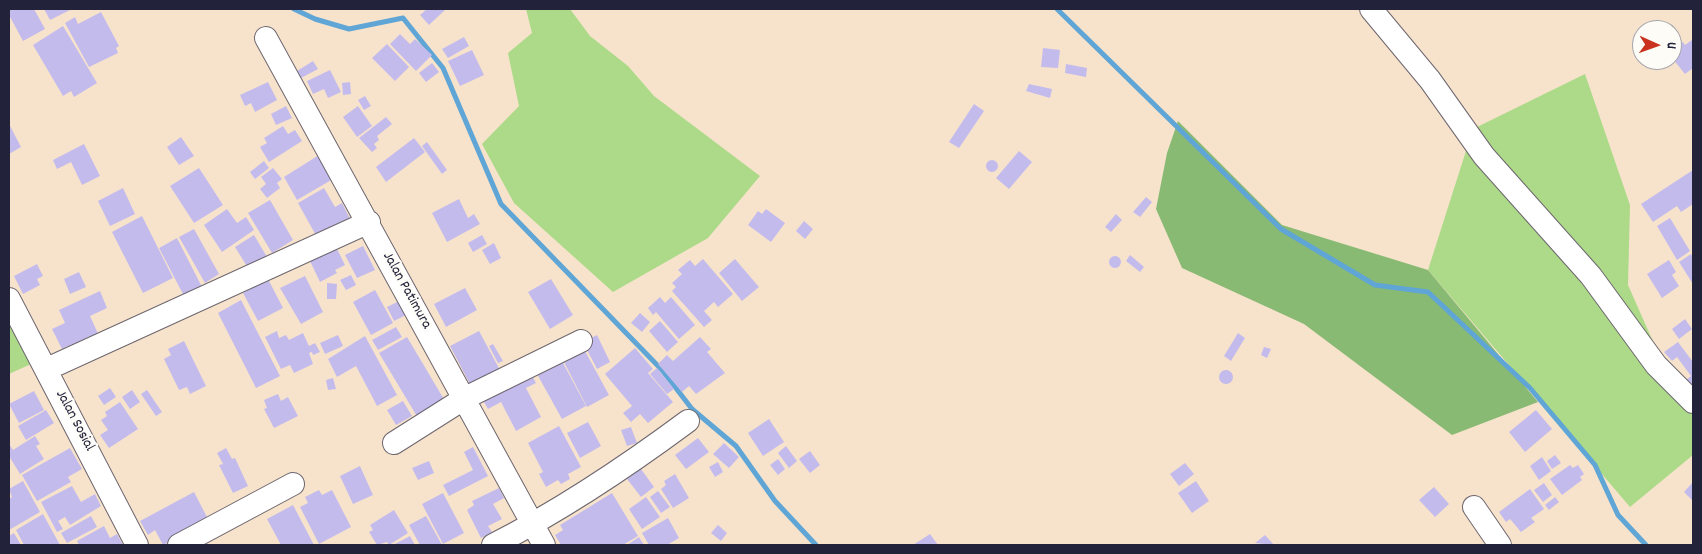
<!DOCTYPE html>
<style>
body{margin:0}
#map{position:relative;width:1702px;height:554px;overflow:hidden;background:#f7e3cc;font-family:Dekko,sans-serif}
canvas{display:block}
.frame{position:absolute;inset:0;border:10px solid #22223b;pointer-events:none}
.north{position:absolute;left:1632px;top:20px;width:50px;height:50px;box-sizing:border-box;background:#fdfcf7;border:1px solid #a5a5ac;border-radius:50%;rotate:92deg;font-size:14px;font-weight:700;line-height:20px;text-align:center;color:#22223b}
.north::after{content:'';display:block;margin:auto;width:18px;height:22px;background:#c8321e;clip-path:polygon(50% 0,100% 100%,50% 72%,0 100%)}
</style>
<div id="map">
<canvas width="1702" height="554"></canvas>
<div class="frame"></div>
<div class="north">U</div>
</div>
<script>
const ctx = document.querySelector('canvas').getContext('2d');
ctx.lineJoin = 'round';
function paint(path, color) { ctx.fillStyle = color; ctx.fill(path, 'evenodd'); }
function trace(path, color, width, dash) { ctx.strokeStyle = color; ctx.lineWidth = width; ctx.lineCap = dash ? 'butt' : 'round'; ctx.setLineDash(dash || []); ctx.stroke(path); }
function label(font, color, halo, rows, align = 'center') {
  ctx.font = font + ' Dekko,sans-serif'; ctx.lineWidth = 4.5; ctx.setLineDash([]); ctx.textBaseline = 'middle'; ctx.strokeStyle = halo; ctx.fillStyle = color; for (const [text, x, y, turn = 0] of rows) {
    ctx.save(); ctx.translate(x, y); ctx.rotate((+turn || 0) * Math.PI / 180); ctx.textAlign = isNaN(turn) ? turn : align; if (halo) ctx.strokeText(text, 0, 0); ctx.fillText(text, 0, 0); ctx.restore();
  }
}
const green = new Path2D(`
 M526 9H570L590 36 628 66 654 96 760 176 708 238 613 292 514 203 482 144 519 106 508 53 532 33Z
 M1585 74 1630 205 1628 285 1659 355 1693 402V455L1630 507 1428 270 1473 129Z
 M9 322 31 364 9 374Z`);
const forest = new Path2D(`
 M1178 121 1282 225 1428 270 1538 402 1452 435 1304 324 1182 268 1156 209 1167 153Z`);
const stream = new Path2D(`
 M294 9 315 19 349 29 403 18 443 68 501 204 662 370 692 409 736 446 775 501 816 545
 M1057 9 1281 229 1375 285 1428 292 1530 388 1595 465 1618 515 1646 545`);
const building = new Path2D(`
 M9 9H34L45 29 23 41 9 15Z
 M44 9H72L50 20Z
 M427 9H446L429 25 420 15Z
 M101 12 119 46 116 48 118 53 89 67 65 23 75 17 78 24Z
 M63 26 97 83 74 97 71 91 63 96 33 45Z
 M400 34 410 44 415 39 432 55 416 71 390 44Z
 M464 37 469 46 448 58 442 49Z
 M1692 40 1693 68 1685 74 1672 58V51L1683 42 1685 45Z
 M387 44 409 67 395 81 372 58Z
 M1043 48 1060 50 1058 68 1041 67Z
 M472 50 484 75 460 86 448 61Z
 M313 61 318 69 301 78 297 71Z
 M432 63 439 72 426 82 419 73Z
 M1066 64 1087 68 1086 77 1065 73Z
 M330 70 341 92 328 98 324 89 313 94 307 81Z
 M268 82 277 100 255 112 251 103 245 106 240 95Z
 M350 82 351 94 343 95 342 83Z
 M1029 84 1052 89 1050 98 1026 91Z
 M365 96 371 106 364 110 358 100Z
 M974 104 984 111 959 148 949 142Z
 M286 106 292 118 276 125 271 114Z
 M358 106 372 126 357 137 343 117Z
 M386 117 392 124 377 136 379 140 374 144 377 148 372 152 359 138Z
 M9 124 21 147 9 154Z
 M283 126 288 134 295 130 302 141 269 162 260 147 267 143 264 138Z
 M181 137 194 156 179 165 167 147Z
 M414 138 425 152 386 182 376 167Z
 M427 142 447 170 442 174 422 146Z
 M84 144 100 176 82 185 71 162 57 169 53 160Z
 M1019 151 1032 162 1009 189 996 178Z
 M319 155 333 179 297 200 284 177Z
 M986 166a6 6 0 1 1 12 0a6 6 0 1 1-12 0Z
 M264 161 269 168 255 179 250 172Z
 M199 168 223 205 194 223 170 186Z
 M273 168 282 179 277 183 280 188 267 198 260 189 266 184 261 177Z
 M1693 170V204L1681 212 1677 206 1653 222 1641 204Z
 M123 188 135 214 110 226 98 201Z
 M324 188 335 207 342 203 351 221 318 239 298 203Z
 M1146 197 1152 202 1140 217 1133 212Z
 M459 199 468 218 474 214 480 224 447 242 432 213Z
 M270 200 293 240 272 253 248 213Z
 M227 209 237 223 246 217 254 230 222 252 204 225Z
 M766 209 785 223 771 242 748 225 758 211 762 214Z
 M1116 214 1122 220 1111 232 1105 227Z
 M142 216 173 278 143 293 112 232Z
 M1670 218 1690 251 1677 260 1657 226Z
 M804 221 813 229 805 239 796 231Z
 M194 229 219 274 205 283 179 237Z
 M254 235 267 257 248 268 235 247Z
 M482 235 487 244 473 252 468 243Z
 M177 238 202 287 184 296 159 248Z
 M494 243 501 258 490 264 482 250Z
 M363 246 375 270 357 278 345 255Z
 M337 249 345 265 335 270 337 273 320 282 309 259 326 250 327 254Z
 M1691 254 1693 258V284L1679 262Z
 M1130 255 1144 267 1140 272 1126 261Z
 M1109 262a6 6 0 1 1 12 0a6 6 0 1 1-12 0Z
 M703 259 733 294 718 307 714 302 704 311 712 320 704 327 672 291 676 287 672 283 682 274 678 270 690 260 695 266Z
 M735 259 759 287 742 301 719 273Z
 M1669 260 1676 272 1672 275 1679 286 1662 298 1647 274Z
 M37 264 43 276 37 279 40 285 23 294 14 276Z
 M79 272 86 287 70 294 64 279Z
 M351 275 356 285 346 290 340 280Z
 M305 276 323 312 301 324 280 288Z
 M268 279 283 308 258 321 243 293Z
 M551 279 573 315 550 329 528 292Z
 M327 283 337 284 336 299H327Z
 M465 288 477 310 446 327 434 304Z
 M375 290 393 323 371 335 353 302Z
 M100 291 107 308 90 316 100 338 92 342 90 336 78 342 81 348 71 353 68 346 62 349 52 329 65 323 59 310Z
 M660 297 665 303 671 297 695 325 679 339 656 312 653 315 648 308Z
 M241 300 280 376 256 388 218 313Z
 M399 301 406 315 394 321 387 307Z
 M640 313 650 322 642 332 631 323Z
 M1685 319 1692 329 1679 339 1672 329Z
 M660 321 678 342 667 352 649 331Z
 M396 327 402 337 378 350 372 340Z
 M277 331 279 338 286 335 289 340 303 333 309 346 315 343 320 352 313 355 312 352 309 353 313 364 294 373 290 365 281 369 265 337Z
 M479 331 500 370 471 386 450 346Z
 M1238 333 1245 338 1231 361 1224 356Z
 M338 335 343 346 325 354 320 343Z
 M597 335 610 362 597 369 586 348 561 353Z
 M365 336 397 395 377 406 356 366 337 377 328 359Z
 M407 337 448 406 421 423 379 353Z
 M700 337 711 349 707 352 725 373 696 394 689 386 682 392 658 364 667 355 673 361Z
 M184 341 206 386 190 394 187 387 179 390 164 359 171 355 168 349Z
 M1678 342 1693 362V390L1686 380 1691 376 1677 357 1672 361 1664 352Z
 M493 344 503 361 498 363 489 346Z
 M1264 347 1271 349 1267 358 1261 355Z
 M635 348 653 369 648 373 673 402 648 423 640 414 631 422 623 413 632 406 605 374Z
 M585 351 609 395 587 407 564 362Z
 M562 361 586 406 562 419 537 374Z
 M657 368 674 389 667 394 650 374Z
 M529 370 536 383 526 388 541 417 516 431 501 402 488 409 481 397Z
 M1219 377a7 7 0 1 1 14 0a7 7 0 1 1-14 0Z
 M333 378 336 389 328 390 326 380Z
 M110 388 116 397 104 405 98 396Z
 M132 390 140 402 130 409 122 397Z
 M147 390 162 412 156 416 141 394Z
 M34 391 44 410 19 423 9 404Z
 M278 394 281 401 288 397 298 416 274 428 264 409 267 408 264 400Z
 M403 401 412 416 396 425 387 410Z
 M120 402 138 429 109 448 100 435 108 430 101 420 107 416 105 412Z
 M46 410 54 423 26 440 18 426Z
 M1536 410 1552 429 1525 452 1509 432Z
 M769 419 784 442 763 456 748 433Z
 M588 422 601 446 580 458 567 433Z
 M559 426 581 467 568 474 570 479 561 484 558 480 546 487 539 474 543 472 528 443Z
 M631 427 637 443 627 446 621 430Z
 M35 436 40 444 36 446 44 459 20 474 9 456V444L13 450Z
 M698 438 709 452 686 469 675 455Z
 M724 443 739 457 729 468 713 454Z
 M786 446 797 461 789 468 778 453Z
 M473 447 488 476 449 496 443 485 473 470 464 452Z
 M70 448 82 469 68 477 71 482 37 501 22 475Z
 M226 448 232 459 235 458 248 486 233 493 219 465 223 464 217 453Z
 M810 451 820 465 810 473 799 459Z
 M1555 455 1561 463 1552 469 1547 461Z
 M1542 457 1551 471 1539 480 1530 466Z
 M778 459 785 469 778 475 770 465Z
 M429 461 434 473 418 480 412 468Z
 M718 462 723 472 715 477 709 467Z
 M1185 463 1194 474 1179 486 1170 474Z
 M1570 465 1573 468 1578 465 1584 474 1580 477 1582 480 1562 495 1550 479Z
 M360 466 373 495 353 504 340 476Z
 M641 469 654 487 641 497 627 479Z
 M675 474 689 498 673 508 661 489 666 485 664 481Z
 M23 481 40 512 9 530V499L12 497 9 489Z
 M1196 481 1209 501 1192 513 1178 493Z
 M1693 482V501L1684 492Z
 M1544 483 1552 495 1543 502 1534 490Z
 M72 486 81 502 95 494 101 506 70 525 65 517 58 521 63 529 57 532 41 502Z
 M1434 487 1449 504 1435 517 1419 500Z
 M499 488 504 498 493 504 502 519 488 526 492 532 481 538 467 510 474 505 472 501Z
 M1530 489 1544 509 1531 518 1535 522 1521 532 1510 519 1506 522 1499 512Z
 M319 490 322 495 332 490 351 527 319 544 300 507 308 503 305 497Z
 M658 491 670 507 661 513 650 497Z
 M194 492 209 521 163 545 155 530 148 535 140 521Z
 M443 493 464 533 443 544 422 504Z
 M612 493 638 536 623 545H561L555 535 563 530 560 525Z
 M646 497 660 517 642 529 629 509Z
 M1555 497 1559 502 1549 510 1545 505Z
 M293 505 314 545H281L267 519Z
 M394 510 408 533 389 545 387 542 377 545 369 532 373 530 370 525Z
 M43 514 60 545H24L16 530Z
 M91 516 97 527 67 543 61 533Z
 M426 516 442 545H420L409 525Z
 M668 518 679 538 667 545H649L642 533Z
 M718 525 727 533 721 541 711 533Z
 M104 526 110 538 117 534 123 545H79L77 541Z
 M14 533 21 545H9V536Z
 M930 534 938 545H913Z
 M1265 535 1274 545 1255 543Z
 M410 536 415 545H393Z
 M639 537 644 545H627Z`);
const minor = new Path2D(`
 M1371 9 1430 80 1484 156 1591 276 1656 365 1693 402
 M266 38 544 545
 M9 299 137 545
 M47 369 369 222
 M394 443 465 398 581 341
 M1474 507 1500 545
 M179 545 293 484
 M493 545C562 510 626 467 688 421`);
const streetNames = [
 ["Jalan Patimura",406,291,61],
 ["Jalan Sosial",74,421,62]
];
paint(green, '#acda88');
paint(forest, '#89ba74');
trace(stream, '#5fa5d5', 5);
paint(building, '#c4bbed');
trace(minor, '#6d666e', 24);
trace(minor, '#fff', 22);
label('15px', '#22223b', '#fdfcf7', streetNames);
</script>
